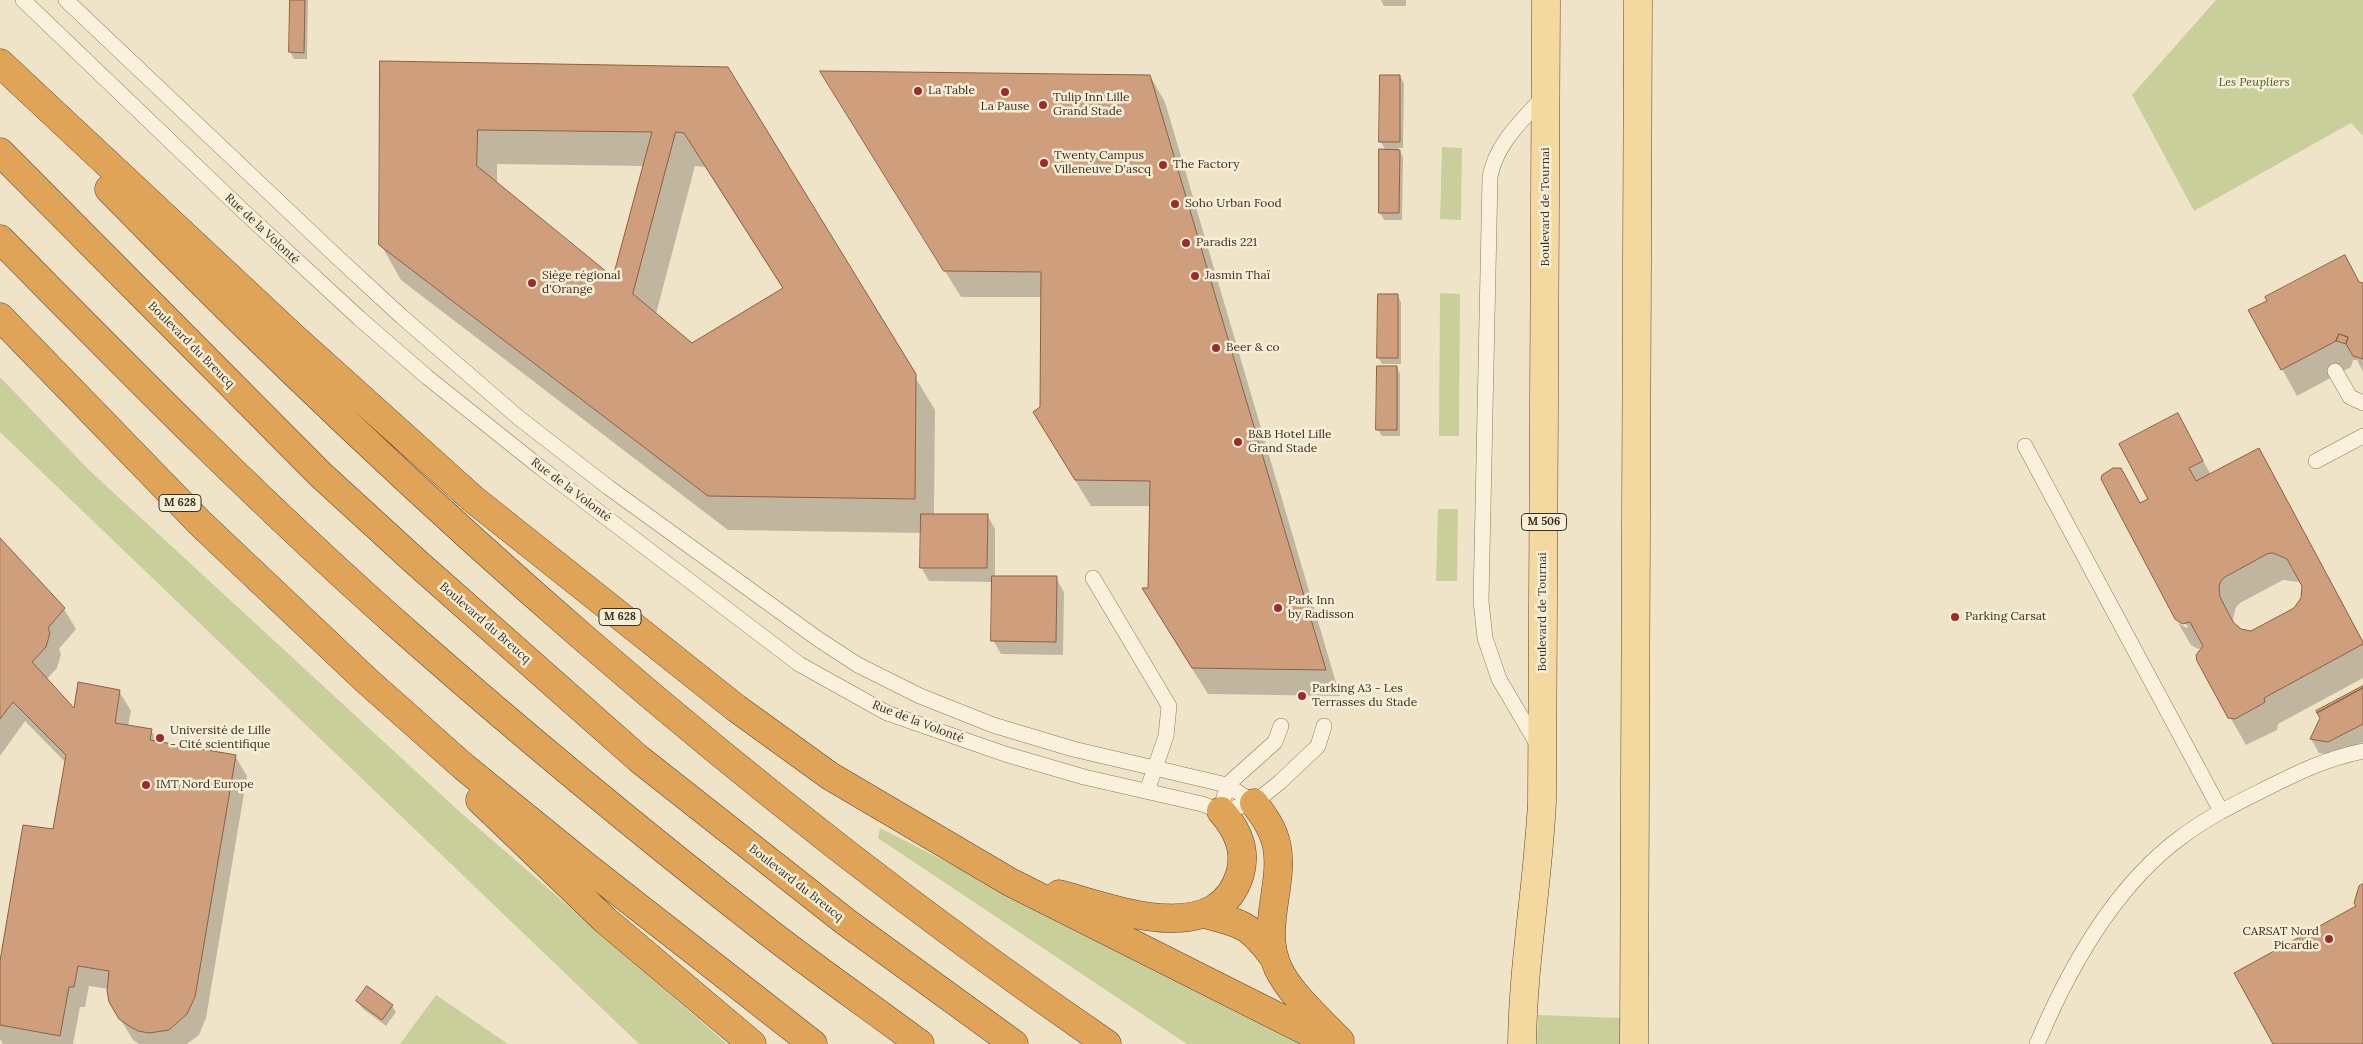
<!DOCTYPE html>
<meta charset="utf-8">
<style>
body{margin:0}
canvas{display:block;background:#f0e4c8}
</style>
<canvas width="2363" height="1044"></canvas>
<script>
const ctx = document.querySelector('canvas').getContext('2d');
ctx.lineJoin = 'round';
function paint(path, color) { ctx.fillStyle = color; ctx.fill(path, 'evenodd'); }
function trace(path, color, width, dash) { ctx.strokeStyle = color; ctx.lineWidth = width; ctx.lineCap = dash ? 'butt' : 'round'; ctx.setLineDash(dash || []); ctx.stroke(path); }
function label(font, color, halo, rows, align = 'center') {
  ctx.font = font + ' Lora,serif'; ctx.lineWidth = 5; ctx.setLineDash([]); ctx.textBaseline = 'middle'; ctx.strokeStyle = halo; ctx.fillStyle = color; for (const [text, x, y, turn = 0] of rows) {
    ctx.save(); ctx.translate(x, y); ctx.rotate((+turn || 0) * Math.PI / 180); ctx.textAlign = isNaN(turn) ? turn : align; if (halo) ctx.strokeText(text, 0, 0); ctx.fillText(text, 0, 0); ctx.restore();
  }
}
const green = new Path2D(`
 M2216 0H2363V136L2351 123 2194 211 2132 95Z
 M1442 147 1462 148 1461 220 1440 219Z
 M1440 293 1460 294 1459 436H1439Z
 M0 377 89 470 460 812 727 1044H639L0 432Z
 M1438 509H1458L1457 581H1436Z
 M880 828 1304 1044H1187L878 838Z
 M436 995 508 1044H400Z
 M1538 1015 1621 1018 1620 1044H1537Z`);
const shadow = new Path2D(`
 M291 0H308L307 59H294L290 52Z
 M1381 0H1406V6H1384Z
 M382 62 728 69 935 410 934 515H987L995 529V577L1056 578 1064 592 1063 655 1001 654 993 640V582L929 581 921 567 922 533 728 530 401 280 381 245ZM497 164 644 166 614 279 497 184ZM695 166 705 167 783 289 692 344 656 314Z
 M1150 76 1165 102 1340 696 1208 694 1158 614 1150 589 1151 506H1091L1049 438 1042 408V297H961L837 98Z
 M1400 76 1404 83 1403 148H1398L1403 157 1402 220H1384L1380 213 1386 151 1381 142Z
 M2360 283 2363 284V372L2357 360H2353L2351 367 2297 396 2250 311Z
 M1397 295 1401 302V364H1382L1378 357Z
 M1397 367 1400 374V436H1382L1378 430Z
 M2178 415 2211 475 2259 449 2363 642V678L2278 724 2277 730 2246 745 2198 661 2203 648 2198 649 2191 645 2178 623 2187 628 2188 626 2176 618 2140 504 2150 499ZM2283 580 2299 582 2302 585V598L2295 609 2251 632 2240 630 2235 626 2233 619 2236 607 2240 603Z
 M0 540 64 609 76 629 59 649 61 654 57 668 46 680 75 711 119 691 131 711 128 726 151 730 158 742 235 756 247 776 206 1018 199 1035 187 1044H139L133 1040 110 1002 109 989 89 986 85 1007H80L73 1044H3L0 1039V968L54 831 66 763 25 721 0 756Z
 M2363 690V742L2337 755 2319 753 2311 739Z
 M358 1002 392 1006 396 1012 386 1026 362 1008Z`);
const building = new Path2D(`
 M290 0H305L304 53 289 52Z
 M380 61 728 67 916 374 915 499 708 496 379 245ZM478 130 652 132 613 277 477 166ZM676 132 684 133 783 288 692 343 633 294Z
 M820 71 1150 75 1326 670 1192 668 1142 588H1148L1150 481 1075 480 1033 412 1040 407 1041 272 944 271Z
 M1380 75H1400V142H1379Z
 M1379 149 1400 150 1399 213H1379Z
 M2345 255 2359 282 2363 283V359L2353 356 2346 344 2348 337 2339 334 2336 341 2281 370 2248 310 2267 301 2265 297Z
 M1378 294H1398V358H1377Z
 M2339 334 2348 337 2346 344 2336 341Z
 M1377 366H1397V430H1376Z
 M2178 413 2203 461 2189 468 2196 481 2259 448 2363 642V644L2264 698 2265 702 2262 704 2235 719 2228 718 2197 661 2196 655 2203 646 2190 622 2182 624 2175 619 2101 479 2102 475 2113 468H2121L2140 503 2148 499 2119 444ZM2273 553 2287 559 2302 586 2301 598 2294 608 2251 631 2241 629 2233 622 2220 597 2219 586 2221 581 2225 577 2267 554Z
 M921 514H988L987 568H920Z
 M0 538 65 608 48 628 50 633 46 647 32 662 74 708 78 682 120 690 115 723 152 729 150 740 236 755 195 997 187 1014 169 1030 149 1033 138 1031 129 1026 119 1019 109 1002 107 991 109 971 78 966 74 987H69L60 1036 0 1025V961L23 825 53 829 66 755 13 702 0 719Z
 M992 576H1057L1056 642 991 641Z
 M2363 686V688L2317 713 2316 711Z
 M2363 688V724L2328 742 2310 739 2320 718 2317 713Z
 M2363 884V1044H2273L2234 973 2356 906 2354 903 2359 886Z
 M367 986 393 1005 382 1020 356 1001Z`);
const lane = new Path2D(`
 M23 0 241 209 359 318 427 377 541 468 799 664 887 713 1005 754 1084 777 1202 804 1221 811
 M66 0 336 256 401 316 519 418 608 487 818 639 858 665 920 696 993 725 1073 749 1227 785 1254 803
 M2335 371 2350 397 2363 403
 M2025 446 2221 811
 M2316 461 2363 436
 M1093 578 1169 706 1166 736 1147 791
 M1539 747 1499 679 1485 638 1481 601 1490 177C1496 143 1523 120 1545 95
 M1221 811 1254 803 1280 782 1318 746 1324 726
 M1221 811 1227 785 1275 742 1281 726
 M2037 1044C2068 970 2114 887 2180 838 2206 818 2235 804 2265 789 2299 772 2325 759 2363 751`);
const primary = new Path2D(`
 M1522 1044C1523 963 1538 883 1542 802L1546 0
 M1634 1044 1638 0`);
const highway = new Path2D(`
 M0 63 292 336 473 499 736 708 830 776 1010 882 1332 1044
 M0 152 321 475 416 562 639 759 846 922 1014 1044
 M109 189C415 502 745 796 1107 1044
 M0 239C132 373 265 508 407 633 524 736 644 835 767 931 817 970 869 1006 920 1044
 M0 317 201 524 367 681 464 767 587 867 813 1044
 M480 800 605 920 752 1044
 M1254 803C1264 816 1274 830 1277 847 1284 886 1260 928 1278 968 1290 994 1320 1020 1340 1041
 M1059 894C1111 908 1217 950 1240 874 1247 850 1237 829 1221 811
 M1204 914C1243 923 1251 926 1275 959`);
const markers = [
 [918,91,5,"#9e2a2b"],
 [1005,92,5,"#9e2a2b"],
 [1043,105,5,"#9e2a2b"],
 [1044,163,5,"#9e2a2b"],
 [1163,165,5,"#9e2a2b"],
 [1175,204,5,"#9e2a2b"],
 [1186,243,5,"#9e2a2b"],
 [1195,276,5,"#9e2a2b"],
 [532,283,5,"#9e2a2b"],
 [1216,348,5,"#9e2a2b"],
 [1238,442,5,"#9e2a2b"],
 [1278,608,5,"#9e2a2b"],
 [1955,617,5,"#9e2a2b"],
 [1302,696,5,"#9e2a2b"],
 [160,738,5,"#9e2a2b"],
 [146,785,5,"#9e2a2b"],
 [2329,939,5,"#9e2a2b"]
];
const shields = [
 [180,503,42],
 [1544,522,45],
 [620,617,42]
];
const shieldNames = [
 ["M 628",180,503],
 ["M 506",1544,522],
 ["M 628",620,617]
];
const parkNames = [
 ["Les Peupliers",2254,83]
];
const poiNames = [
 ["La Table",928,91],
 ["Tulip Inn Lille",1053,98],
 ["Grand Stade",1053,112],
 ["La Pause",1005,107,"center"],
 ["Twenty Campus",1054,156],
 ["Villeneuve D'ascq",1054,170],
 ["The Factory",1173,165],
 ["Soho Urban Food",1185,204],
 ["Paradis 221",1196,243],
 ["Siège régional",542,276],
 ["d'Orange",542,290],
 ["Jasmin Thaï",1205,276],
 ["Beer & co",1226,348],
 ["B&B Hotel Lille",1248,435],
 ["Grand Stade",1248,449],
 ["Park Inn",1288,601],
 ["by Radisson",1288,615],
 ["Parking Carsat",1965,617],
 ["Parking A3 - Les",1312,689],
 ["Terrasses du Stade",1312,703],
 ["Université de Lille",170,731],
 ["‐ Cité scientifique",170,745],
 ["IMT Nord Europe",156,785],
 ["CARSAT Nord",2319,932,"right"],
 ["Picardie",2319,946,"right"]
];
const streetNames = [
 ["Boulevard de Tournai",1546,207,-90],
 ["Rue de la Volonté",262,229,43],
 ["Boulevard du Breucq",191,345,45],
 ["Rue de la Volonté",571,490,37],
 ["Boulevard de Tournai",1543,612,-90],
 ["Boulevard du Breucq",485,623,41],
 ["Rue de la Volonté",918,722,21],
 ["Boulevard du Breucq",796,883,38]
];
paint(green, '#c9cf9b');
paint(shadow, '#0003');
paint(building, '#cf9f7d');
trace(building, '#8d5f41', 1);
trace(lane, '#8d765c', 16);
trace(primary, '#5b4430', 29);
trace(highway, '#5b4430', 29);
trace(lane, '#faf1dc', 15);
trace(primary, '#f3d9a0', 28);
trace(highway, '#e0a458', 28);
for (const [x, y, r, color] of markers) { const dot = new Path2D(); dot.arc(x, y, r, 0, 2 * Math.PI); ctx.fillStyle = color; ctx.fill(dot); trace(dot, '#f7eed8', 2); }
for (const [x, y, w] of shields) { const box = new Path2D(); box.roundRect(x - w / 2, y - 8.5, w, 17, 4); ctx.fillStyle = '#f7eed8'; ctx.fill(box); trace(box, '#3d2e20', 1); }
label('bold 11px', '#3d2e20', null, shieldNames);
label('italic 12px', '#4d5a26', '#f7eed8', parkNames);
label('12px', '#3d2e20', '#f7eed8', poiNames, 'left');
label('12px', '#3d2e20', '#f7eed8', streetNames);
</script>
